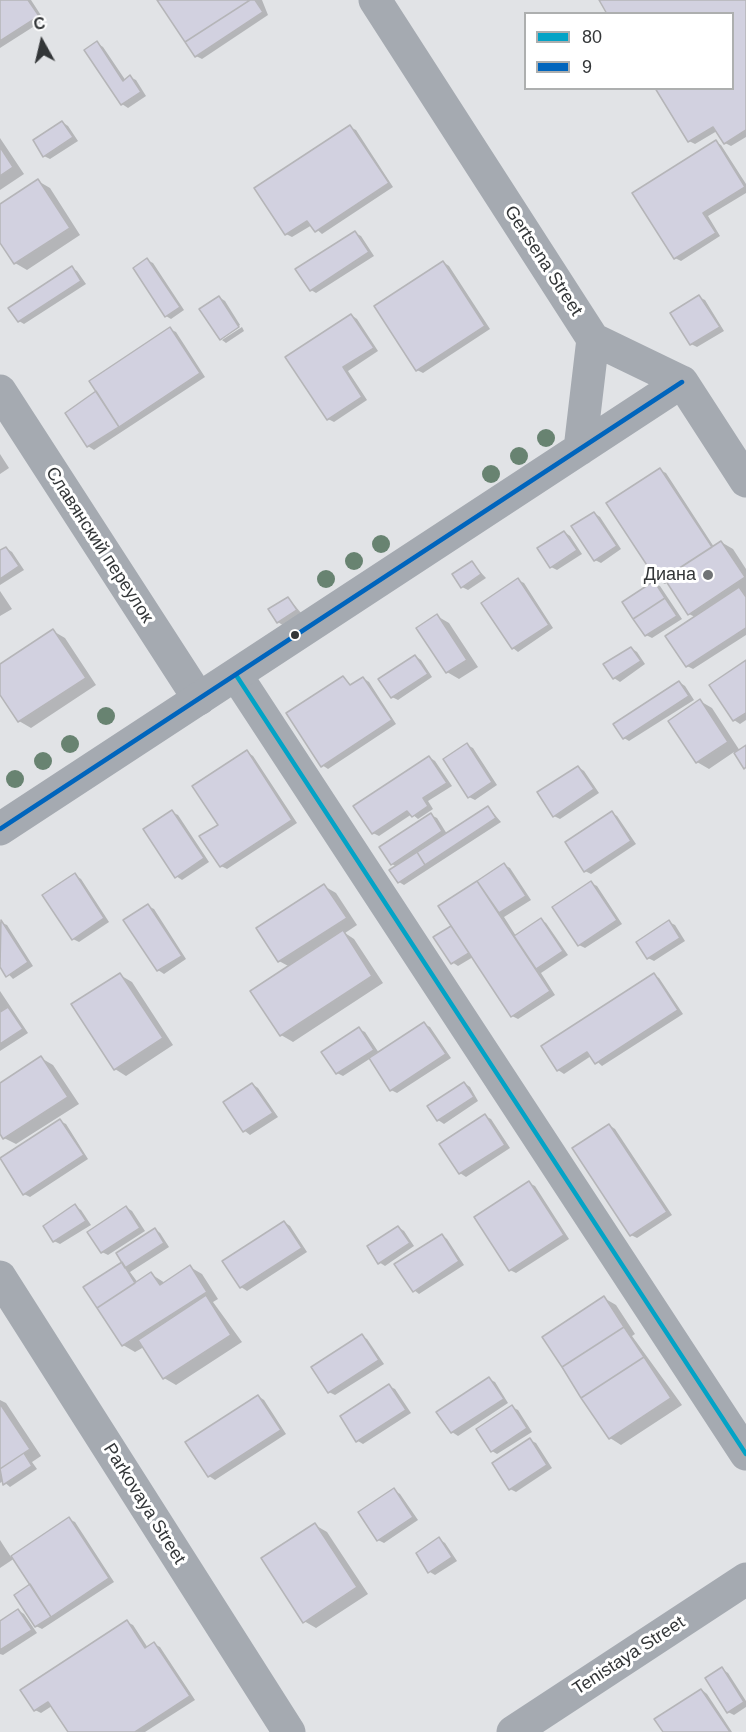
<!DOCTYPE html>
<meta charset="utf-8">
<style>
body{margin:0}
#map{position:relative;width:746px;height:1732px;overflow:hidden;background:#e1e3e6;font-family:Helvetica,sans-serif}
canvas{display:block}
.legend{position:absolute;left:524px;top:12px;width:210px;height:78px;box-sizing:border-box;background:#fff;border:2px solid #adafaf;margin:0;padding:8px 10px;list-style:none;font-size:18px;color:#333638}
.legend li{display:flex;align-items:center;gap:12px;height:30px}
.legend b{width:30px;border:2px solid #adafaf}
.north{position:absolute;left:12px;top:12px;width:60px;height:60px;-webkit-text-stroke:4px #fff;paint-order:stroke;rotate:352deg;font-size:16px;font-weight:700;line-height:24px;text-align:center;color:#333638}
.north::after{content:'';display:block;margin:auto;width:21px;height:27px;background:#333638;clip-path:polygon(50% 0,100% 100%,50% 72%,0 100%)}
</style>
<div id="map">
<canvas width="746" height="1732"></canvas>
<ul class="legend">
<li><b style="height:8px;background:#03a3c6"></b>80</li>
<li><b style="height:8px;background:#0065bd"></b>9</li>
</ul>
<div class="north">С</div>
</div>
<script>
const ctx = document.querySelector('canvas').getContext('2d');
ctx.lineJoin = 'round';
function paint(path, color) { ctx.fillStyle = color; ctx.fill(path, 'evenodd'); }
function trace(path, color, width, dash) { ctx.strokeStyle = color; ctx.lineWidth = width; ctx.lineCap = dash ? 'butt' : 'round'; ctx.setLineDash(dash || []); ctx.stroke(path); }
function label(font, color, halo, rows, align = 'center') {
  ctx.font = font + ' Helvetica,sans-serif'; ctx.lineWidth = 6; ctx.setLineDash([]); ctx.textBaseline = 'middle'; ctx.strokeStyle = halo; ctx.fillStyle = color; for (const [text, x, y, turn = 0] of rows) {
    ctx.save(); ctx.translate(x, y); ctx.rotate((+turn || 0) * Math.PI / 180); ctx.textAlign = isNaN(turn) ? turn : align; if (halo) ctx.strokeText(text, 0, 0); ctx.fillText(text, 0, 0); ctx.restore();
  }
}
const shadow = new Path2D(`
 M0 0H31L44 20 0 48Z
 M159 0H262L268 15 202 59 196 56Z
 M601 0H746V137L731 146 725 143 717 131 695 144 689 141 732 88V14Z
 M97 43 103 47 126 81 130 77 136 80 146 96 128 108 122 104Z
 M62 122 68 126 78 141 50 159 44 156Z
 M350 127 356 130 393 187 322 234 312 225 292 237 286 234Z
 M0 138 24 174 0 190Z
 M716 142 721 145 746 184V193L708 216 720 236 681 261 675 258Z
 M38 181 50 188 80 235 27 270 15 263 0 240V206Z
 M355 233 361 236 374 256 316 293 311 290Z
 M147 260 153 263 184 310 171 319 166 316Z
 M443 262 449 266 490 329 423 373 417 370Z
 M72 268 77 271 86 284 24 324 19 321Z
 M219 297 225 301 240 325 221 340 201 309Z
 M699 297 705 300 724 331 697 347 691 344Z
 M351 315 357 319 378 351 348 371 367 400 334 422 328 419Z
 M242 327 244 331 226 343 222 340Z
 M170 329 176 332 205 377 94 450 88 446 67 413 98 392Z
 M0 454 9 468 0 474Z
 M660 470 666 473 714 547 721 542 733 549 746 569V635L693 669 687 666 695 617 689 614 668 582 665 584 659 581Z
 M594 513 600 517 621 549 601 563 595 560Z
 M564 532 570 536 582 554 557 570 551 567Z
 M6 548 12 552 24 570 0 585V552Z
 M472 563 486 578 468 590 462 587Z
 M518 580 524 583 553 628 518 652 513 648Z
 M654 583 660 586 682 619 652 638 646 635Z
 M0 591 12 609 0 616Z
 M288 598 302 614 284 626 278 622 270 610Z
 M437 616 449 623 478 667 459 679 447 672Z
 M53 631 65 638 96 685 31 728 19 721 0 692V666Z
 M631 648 637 652 645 664 620 682 614 678Z
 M415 656 421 660 432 677 398 700 392 697Z
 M746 662V720L740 724 734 720Z
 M343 678 352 686 363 678 369 682 396 724 328 769 322 765Z
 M679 682 685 686 694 700 629 741 624 738Z
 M700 701 712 708 740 751 746 747V769L734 752 709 769 697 762Z
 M467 745 473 748 497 785 475 800 469 797Z
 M247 752 253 756 297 823 227 869 221 866Z
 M429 757 435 761 452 786 428 801 433 809 418 819 412 814 379 836 373 833Z
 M578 767 584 771 599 793 560 819 554 816Z
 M488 807 501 822 404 885 399 882 397 867 392 864 431 815 437 818 447 834Z
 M172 812 178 815 209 862 182 880 176 876Z
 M612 813 617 816 636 844 591 874 585 871Z
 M504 865 510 868 531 900 504 917 516 936 541 920 546 923 568 955 541 973 555 995 518 1019 512 1016 473 957 458 966 452 962 435 938 453 926 440 906Z
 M75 875 81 879 109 922 79 942 73 939Z
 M591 883 597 886 622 924 585 948 579 945Z
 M324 886 336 893 357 925 345 933 354 939 383 983 293 1042 281 1035 290 967 279 961Z
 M148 906 154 909 186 959 164 974 158 970Z
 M0 922 7 925 33 966 13 979 0 965Z
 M669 922 675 925 685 941 654 961 648 958Z
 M120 975 132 982 173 1045 126 1076 115 1069Z
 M654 975 659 978 683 1014 602 1066 591 1056 564 1074 558 1070 543 1047Z
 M0 991 28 1033 0 1051Z
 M424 1024 430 1027 451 1058 397 1093 391 1090 371 1058 343 1076 337 1073 359 1029 365 1032 379 1053Z
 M41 1058 53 1065 79 1104 16 1144 4 1138 0 1131V1085Z
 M464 1083 470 1087 478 1101 444 1124 438 1120Z
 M252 1084 258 1088 278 1117 250 1135 245 1131 225 1102Z
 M485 1116 491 1119 510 1148 466 1177 460 1173Z
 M60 1121 66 1124 88 1159 30 1197 24 1194Z
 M609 1125 615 1129 672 1215 637 1238 631 1235Z
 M529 1183 535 1186 569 1239 516 1273 510 1270Z
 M75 1206 81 1210 91 1225 60 1244 54 1241Z
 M126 1207 132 1211 145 1231 108 1255 102 1252Z
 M284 1222 290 1226 307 1252 247 1291 241 1287 224 1261Z
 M398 1227 404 1231 414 1246 385 1266 379 1262Z
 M155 1229 160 1233 169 1247 130 1272 138 1283 151 1274 165 1283 190 1267 202 1274 218 1299 213 1302 242 1342 176 1385 164 1378 144 1347 135 1352 123 1345 85 1288 124 1263Z
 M442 1235 447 1239 464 1265 419 1294 414 1290Z
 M604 1298 616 1305 635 1334 632 1336 682 1405 621 1445 610 1438Z
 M362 1336 367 1339 384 1364 335 1395 329 1392 313 1367Z
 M489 1379 495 1382 508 1403 458 1436 452 1432Z
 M389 1386 395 1389 411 1413 363 1444 358 1441Z
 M258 1396 264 1400 286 1434 215 1480 209 1476Z
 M0 1400 6 1403 41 1456 32 1462 37 1469 10 1487 3 1481 0 1483Z
 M512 1407 518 1410 532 1432 497 1454 492 1451Z
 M530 1440 536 1443 552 1468 516 1492 510 1489Z
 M394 1490 400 1494 418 1520 384 1543 378 1540Z
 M69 1519 75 1522 114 1582 42 1629 36 1626 33 1585 15 1558 0 1568V1540L11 1557Z
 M315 1525 327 1532 368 1594 316 1628 304 1621Z
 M439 1539 445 1543 457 1561 435 1575 430 1572Z
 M18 1610 24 1614 37 1633 3 1655 0 1654V1622Z
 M127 1622 133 1625 148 1648 154 1644 160 1647 195 1700 145 1732H70L52 1706 41 1713 35 1710Z
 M722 1669 728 1673 746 1701V1707L734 1715 728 1712Z
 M702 1690 707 1694 732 1732H664Z`);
const building = new Path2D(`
 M0 0H28L39 16 0 41Z
 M157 0H250L185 42Z
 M250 0H255L263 12 195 57 185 42Z
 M599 0H746V130L724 144 713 127 688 142 655 88H732V14H607Z
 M97 41 123 81 130 75 141 92 121 105 84 50Z
 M62 121 73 137 43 157 33 140Z
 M350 125 389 183 315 232 307 221 285 235 254 188Z
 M716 140 745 187 703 213 716 233 674 259 632 193Z
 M0 147 13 167 0 176Z
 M38 179 70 228 14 264 0 243V204Z
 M355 231 369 252 310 291 295 269Z
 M147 258 180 307 165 317 133 268Z
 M443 261 485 326 416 371 374 306Z
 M72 266 81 281 18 322 8 308Z
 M699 295 720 327 690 345 670 313Z
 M219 296 239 327 220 340 199 309Z
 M351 314 374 348 343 367 362 397 327 420 285 357Z
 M170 327 200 373 119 427 89 381Z
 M96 391 119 427 87 447 65 413Z
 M660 468 712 547 658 582 606 503Z
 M594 512 617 546 594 561 571 526Z
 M564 531 577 550 550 568 537 548Z
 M721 541 745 577 688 615 664 578Z
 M6 547 19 566 0 579V550Z
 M472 561 481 574 461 588 452 574Z
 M518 578 549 625 512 649 481 603Z
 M654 581 665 598 633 619 622 602Z
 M739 587 746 597V628L686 667 665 636Z
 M288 597 297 610 277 623 268 609Z
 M665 598 677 616 645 636 633 619Z
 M437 614 467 660 446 673 416 628Z
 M53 629 86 678 18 722 0 695V664Z
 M631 647 641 661 613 679 603 664Z
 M415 655 428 674 391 698 378 679Z
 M746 660V713L733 721 709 685Z
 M343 676 350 685 363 677 392 720 321 767 286 713Z
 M679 681 689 696 623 739 613 724Z
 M700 699 728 742 696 763 668 721Z
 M467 743 492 782 468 798 443 759Z
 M746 745V767L744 769 734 753Z
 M247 750 292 820 220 867 199 836 218 825 192 786Z
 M429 756 447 783 423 798 428 806 412 817 407 811 372 834 353 806Z
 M578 766 594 789 553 817 537 792Z
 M488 806 496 818 425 865 417 852Z
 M172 810 204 858 175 878 143 829Z
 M612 811 631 841 584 872 565 842Z
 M431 813 442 831 391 865 379 847Z
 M417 852 425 865 398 883 389 870Z
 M504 863 526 896 499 913 477 881Z
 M75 873 104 918 72 940 42 895Z
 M477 881 550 991 511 1017 438 906Z
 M591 881 617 920 578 946 552 907Z
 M324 884 347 918 278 962 256 928Z
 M148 904 182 956 157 971 123 920Z
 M541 918 563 951 536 969 514 936Z
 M1 920 28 962 6 977 0 967Z
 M669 920 680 938 647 959 636 942Z
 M451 926 469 953 451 964 433 937Z
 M343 930 372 976 280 1036 250 991Z
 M120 973 163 1038 114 1070 71 1004Z
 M654 973 678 1010 595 1064 587 1052 557 1071 541 1046Z
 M8 1007 23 1029 0 1044V1012Z
 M424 1022 446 1054 390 1091 369 1058Z
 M359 1027 374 1050 336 1074 321 1052Z
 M41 1056 68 1097 3 1139 0 1134V1083Z
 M464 1082 474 1097 437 1121 427 1106Z
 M252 1083 273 1113 243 1132 223 1102Z
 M485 1114 505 1145 459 1174 439 1144Z
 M60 1119 84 1155 23 1195 0 1158Z
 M609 1124 667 1212 630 1236 572 1148Z
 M529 1181 564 1235 509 1271 474 1217Z
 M75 1204 86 1221 53 1242 43 1226Z
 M126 1206 140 1228 101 1253 87 1232Z
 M284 1221 302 1248 240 1288 222 1261Z
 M398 1226 410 1243 378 1264 367 1246Z
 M155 1228 164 1243 125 1268 116 1253Z
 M442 1234 459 1261 413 1292 394 1264Z
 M122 1262 135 1283 97 1308 83 1287Z
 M190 1265 207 1292 122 1346 97 1308 151 1272 160 1285Z
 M206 1295 231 1335 163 1379 138 1340Z
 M604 1296 624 1327 562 1367 542 1337Z
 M624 1327 644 1357 581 1398 562 1367Z
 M362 1334 379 1360 328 1393 311 1367Z
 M644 1357 671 1398 609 1439 581 1398Z
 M489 1377 504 1399 451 1433 436 1412Z
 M389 1384 406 1410 356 1442 340 1416Z
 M258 1395 281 1430 208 1477 185 1442Z
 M0 1404 30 1449 0 1469Z
 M512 1405 527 1428 491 1452 476 1429Z
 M530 1438 547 1465 509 1490 492 1463Z
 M24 1453 32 1466 3 1485 0 1469Z
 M394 1488 413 1517 377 1541 358 1512Z
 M69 1517 109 1578 51 1617 11 1556Z
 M315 1523 357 1587 303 1623 261 1558Z
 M439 1537 452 1557 428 1573 416 1553Z
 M30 1584 51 1617 35 1627 14 1595Z
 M18 1609 32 1630 0 1650V1621Z
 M127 1620 145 1648 154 1642 190 1696 135 1732H68L48 1702 34 1711 20 1690Z
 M722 1667 744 1702 727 1713 705 1678Z
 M701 1689 730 1732H663L654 1719Z`);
const minor = new Path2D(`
 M0 391 199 699
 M236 675 746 1454
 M0 1277 289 1732
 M513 1732 746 1579`);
const tertiary = new Path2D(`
 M375 0 593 339 682 382 746 481
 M580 449 593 339
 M0 829 682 382`);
const bus1 = new Path2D(`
 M236 675 746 1454`);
const bus2 = new Path2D(`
 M0 829 682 382`);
const trees = [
 [546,438],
 [519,456],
 [491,474],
 [381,544],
 [354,561],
 [326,579],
 [106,716],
 [70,744],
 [43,761],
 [15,779]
];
const markers = [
 [708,575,6,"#707375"],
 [295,635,5,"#333638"]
];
const streetNames = [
 ["Gertsena Street",543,261,57],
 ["Славянский переулок",99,545,57],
 ["Parkovaya Street",144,1504,58],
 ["Tenistaya Street",629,1656,-33]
];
const poiNames = [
 ["Диана",696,575]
];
paint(shadow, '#0003');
paint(building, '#d2d1e0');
trace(building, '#b5b5b8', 1.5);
trace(minor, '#a5aab1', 33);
trace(tertiary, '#a5aab1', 33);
trace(bus1, '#03a3c6', 4.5);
trace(bus2, '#0065bd', 4.5);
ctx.fillStyle = '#688371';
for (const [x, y] of trees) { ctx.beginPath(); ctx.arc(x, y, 9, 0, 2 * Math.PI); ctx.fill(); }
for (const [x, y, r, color] of markers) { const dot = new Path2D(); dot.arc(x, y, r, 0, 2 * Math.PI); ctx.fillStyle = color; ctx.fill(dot); trace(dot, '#fff', 2); }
label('18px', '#333638', '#fff', streetNames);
label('18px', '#333638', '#fff', poiNames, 'right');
</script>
